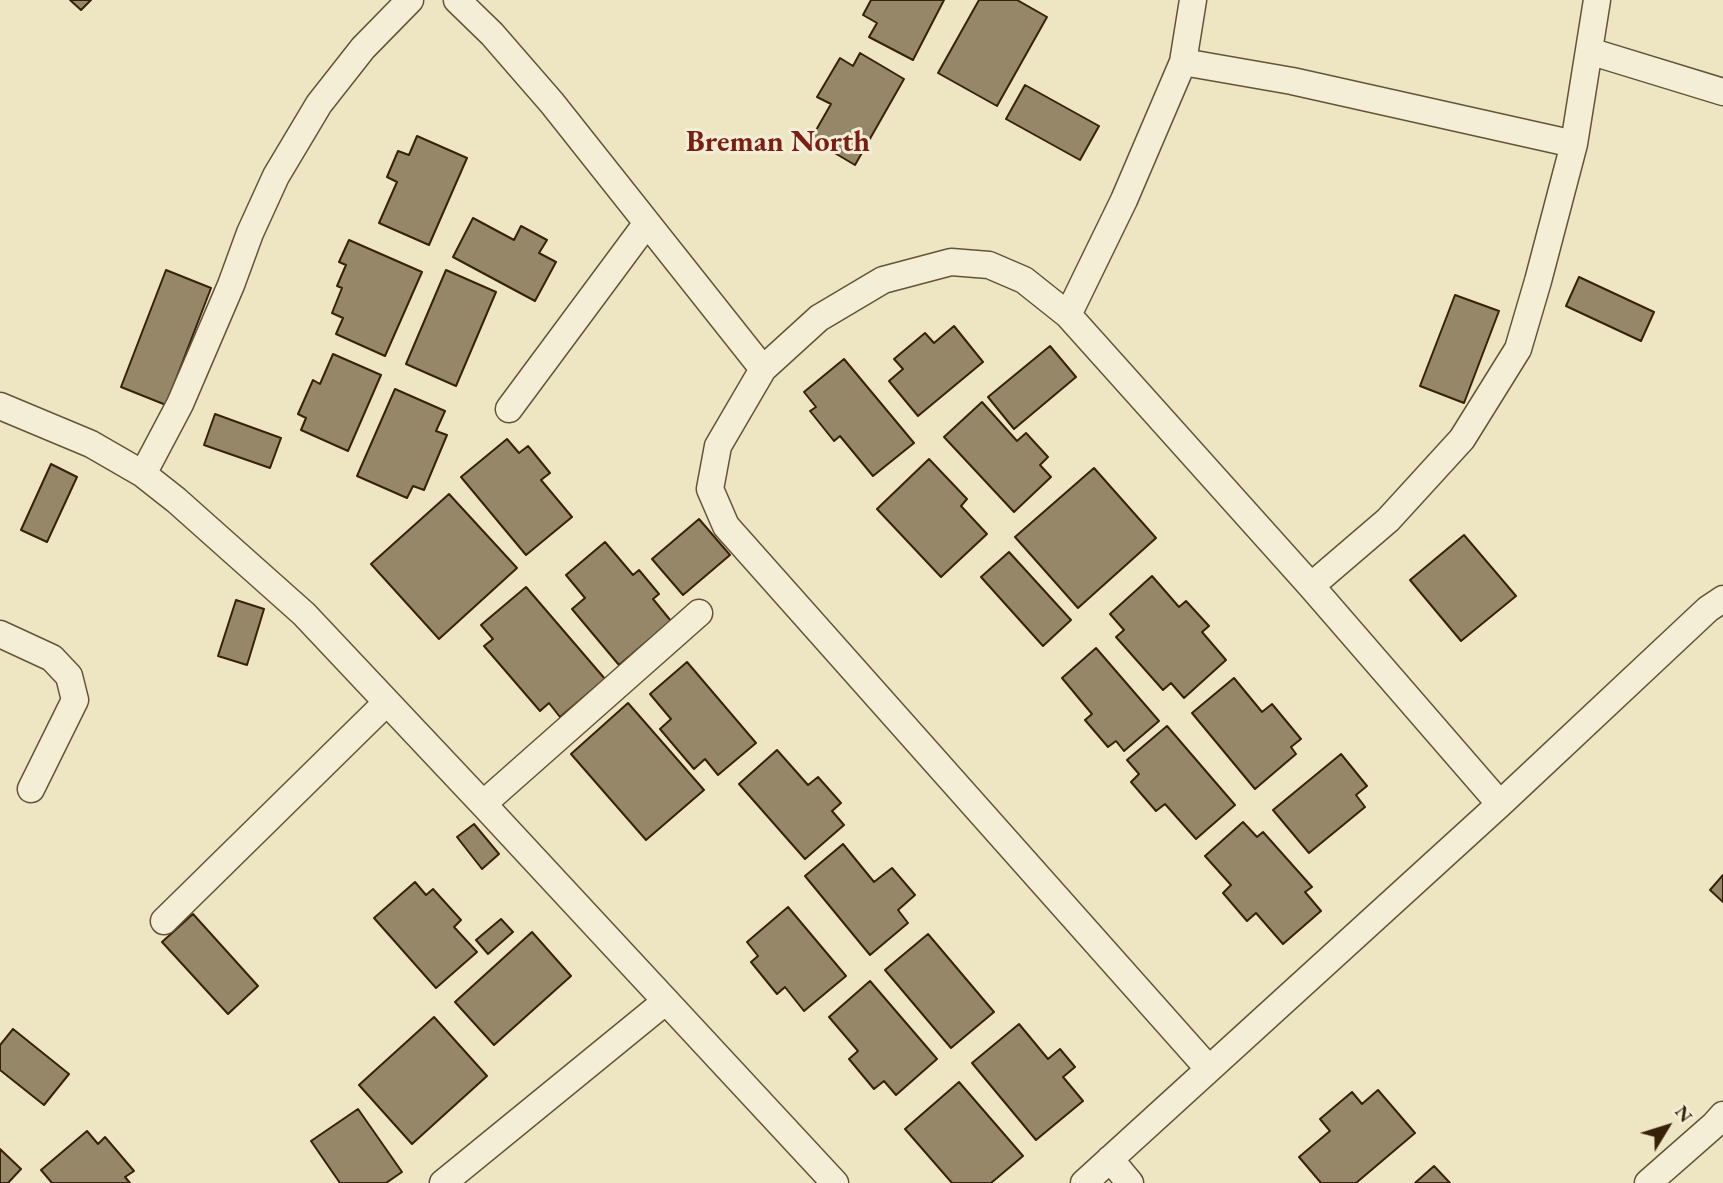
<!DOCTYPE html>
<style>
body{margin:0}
#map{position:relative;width:1723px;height:1183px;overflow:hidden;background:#eee5c2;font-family:"EB Garamond",serif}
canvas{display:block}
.north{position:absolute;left:1632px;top:1092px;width:70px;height:70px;-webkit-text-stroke:5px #f4eed7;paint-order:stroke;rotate:52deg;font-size:19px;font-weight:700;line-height:28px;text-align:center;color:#372209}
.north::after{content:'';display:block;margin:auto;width:24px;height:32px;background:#372209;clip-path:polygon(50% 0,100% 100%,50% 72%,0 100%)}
</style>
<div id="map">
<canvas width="1723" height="1183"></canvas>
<div class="north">N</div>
</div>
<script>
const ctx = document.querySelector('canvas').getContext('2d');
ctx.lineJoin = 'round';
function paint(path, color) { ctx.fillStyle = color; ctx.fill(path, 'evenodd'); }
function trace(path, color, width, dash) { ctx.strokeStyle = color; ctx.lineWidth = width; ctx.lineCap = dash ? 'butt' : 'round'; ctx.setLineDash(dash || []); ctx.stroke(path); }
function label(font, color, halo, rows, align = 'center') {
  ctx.font = font + ' "EB Garamond",serif'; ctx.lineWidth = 6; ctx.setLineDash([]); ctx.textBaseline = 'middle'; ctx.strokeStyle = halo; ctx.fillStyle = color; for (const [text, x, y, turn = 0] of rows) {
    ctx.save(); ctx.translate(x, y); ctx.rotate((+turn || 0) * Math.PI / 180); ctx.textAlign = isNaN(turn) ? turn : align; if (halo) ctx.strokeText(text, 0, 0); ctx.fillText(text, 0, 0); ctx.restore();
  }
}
const building = new Path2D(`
 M70 0H91L81 10Z
 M871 0H944L913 60 869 37 877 23 863 15Z
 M979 0H1017L1047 17 997 106 938 73Z
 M860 53 904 79 855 165 811 139 831 104 817 97 840 58 853 66Z
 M1025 85 1099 126 1080 160 1006 119Z
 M417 136 467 158 429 245 379 223 397 182 387 177 398 151 409 155Z
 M473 218 514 240 521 226 547 240 539 253 556 262 535 301 453 257Z
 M349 240 422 272 385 356 336 334 343 318 332 313 342 288 337 286 346 265 339 262Z
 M166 270 211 288 166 405 121 387Z
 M446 270 496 292 456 386 406 364Z
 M1579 277 1654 312 1641 341 1566 306Z
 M1455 295 1499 311 1464 403 1420 386Z
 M954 326 983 362 918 416 889 381 903 369 894 359 925 333 934 343Z
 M1050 346 1076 377 1014 429 988 397Z
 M333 354 381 375 348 451 301 430 306 418 298 414 313 380 320 384Z
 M844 359 914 443 873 476 840 436 834 441 810 411 816 407 804 392Z
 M395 389 445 411 436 431 447 435 424 490 413 486 407 498 357 476Z
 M982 402 1017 441 1026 433 1048 457 1040 465 1051 477 1014 512 944 437Z
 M215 414 281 438 270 468 204 445Z
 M507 439 519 453 528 446 550 473 541 480 572 517 526 555 461 477Z
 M929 459 967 499 961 506 987 534 941 577 877 509Z
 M51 464 77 477 47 542 21 530Z
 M1094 468 1156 538 1078 608 1015 537Z
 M449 494 517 568 439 639 371 564Z
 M699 519 730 555 683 595 652 559Z
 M1464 535 1516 596 1461 641 1410 580Z
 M605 542 633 575 639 570 659 594 653 599 671 621 619 665 572 609 585 598 566 575Z
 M1009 552 1071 620 1043 646 981 577Z
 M1152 576 1179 607 1186 601 1209 626 1202 632 1226 660 1184 698 1171 683 1163 690 1116 637 1124 630 1110 614Z
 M526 587 605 679 560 717 549 703 540 711 484 646 493 639 481 625Z
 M236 600 264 609 247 665 218 656Z
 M1096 648 1159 721 1124 751 1116 741 1108 747 1085 720 1092 714 1062 678Z
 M687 662 756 743 718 775 705 759 694 769 660 729 671 719 650 694Z
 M1234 678 1262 712 1272 704 1301 739 1291 747 1296 754 1255 789 1192 713Z
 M628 703 704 790 646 840 571 754Z
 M1167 726 1235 805 1196 839 1165 804 1156 811 1131 782 1139 774 1127 760Z
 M777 750 808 785 818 777 841 803 832 811 844 825 805 859 739 784Z
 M1341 754 1367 786 1356 795 1365 807 1309 853 1273 810Z
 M1243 822 1257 837 1263 832 1312 887 1305 892 1321 911 1283 944 1256 913 1247 921 1223 893 1231 885 1205 856Z
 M474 824 499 854 482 869 457 837Z
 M843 844 874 882 892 868 915 895 898 910 908 923 870 955 805 876Z
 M1723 875V902L1710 890Z
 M415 882 426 895 433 889 461 920 454 927 477 952 436 988 374 918Z
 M788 907 846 976 804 1011 785 987 777 994 751 962 758 956 747 942Z
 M193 914 258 986 228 1014 162 942Z
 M501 919 513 932 488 954 476 940Z
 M532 932 571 976 494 1045 455 1002Z
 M928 934 994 1012 951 1048 885 970Z
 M870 981 937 1059 896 1095 884 1081 874 1089 849 1059 858 1051 829 1017Z
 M434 1017 487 1076 412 1144 359 1085Z
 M1019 1024 1048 1059 1060 1049 1075 1067 1063 1077 1083 1101 1036 1140 972 1063Z
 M13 1029 69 1074 44 1105 0 1070V1045Z
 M959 1082 1023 1156 991 1183H952L905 1129Z
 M1378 1090 1415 1133 1356 1183H1321L1299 1157 1330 1131 1320 1119 1352 1092 1362 1104Z
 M358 1109 402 1172 386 1183H340L311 1141Z
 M87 1131 98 1144 105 1137 134 1171 125 1177 130 1183H52L41 1170Z
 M0 1149 21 1169 8 1183H0Z
 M1434 1166 1450 1183H1415Z`);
const minor = new Path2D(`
 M457 0 492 34 552 103 763 369
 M1589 51 1723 92
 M1183 62 1292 81 1574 144
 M1068 315 1124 200 1183 62 1193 0
 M0 406 91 444 143 474 176 500 304 614 483 804 835 1183
 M509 409 647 223
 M143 474 180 404 231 285 250 233 276 176 319 104 363 48 410 0
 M1311 586 1388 520 1462 439 1518 349 1538 281 1574 144 1597 0
 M0 634 52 658 69 676 75 700 31 789
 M483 804 699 613
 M164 921 387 702
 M1208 1068 726 526 710 489 718 446 763 369 819 318 883 280 951 262 989 265 1024 280 1068 315 1311 586 1500 804
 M1110 1159 1130 1183
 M443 1183 666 1001
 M1084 1183 1500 804 1708 609 1723 599
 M1648 1183 1714 1125 1723 1115`);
const districtNames = [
 ["Breman North",778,143]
];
paint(building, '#968769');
trace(building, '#372209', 2);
trace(minor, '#655337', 29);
trace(minor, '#f4eed7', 26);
label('bold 30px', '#7a1f14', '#f4eed7', districtNames);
</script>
